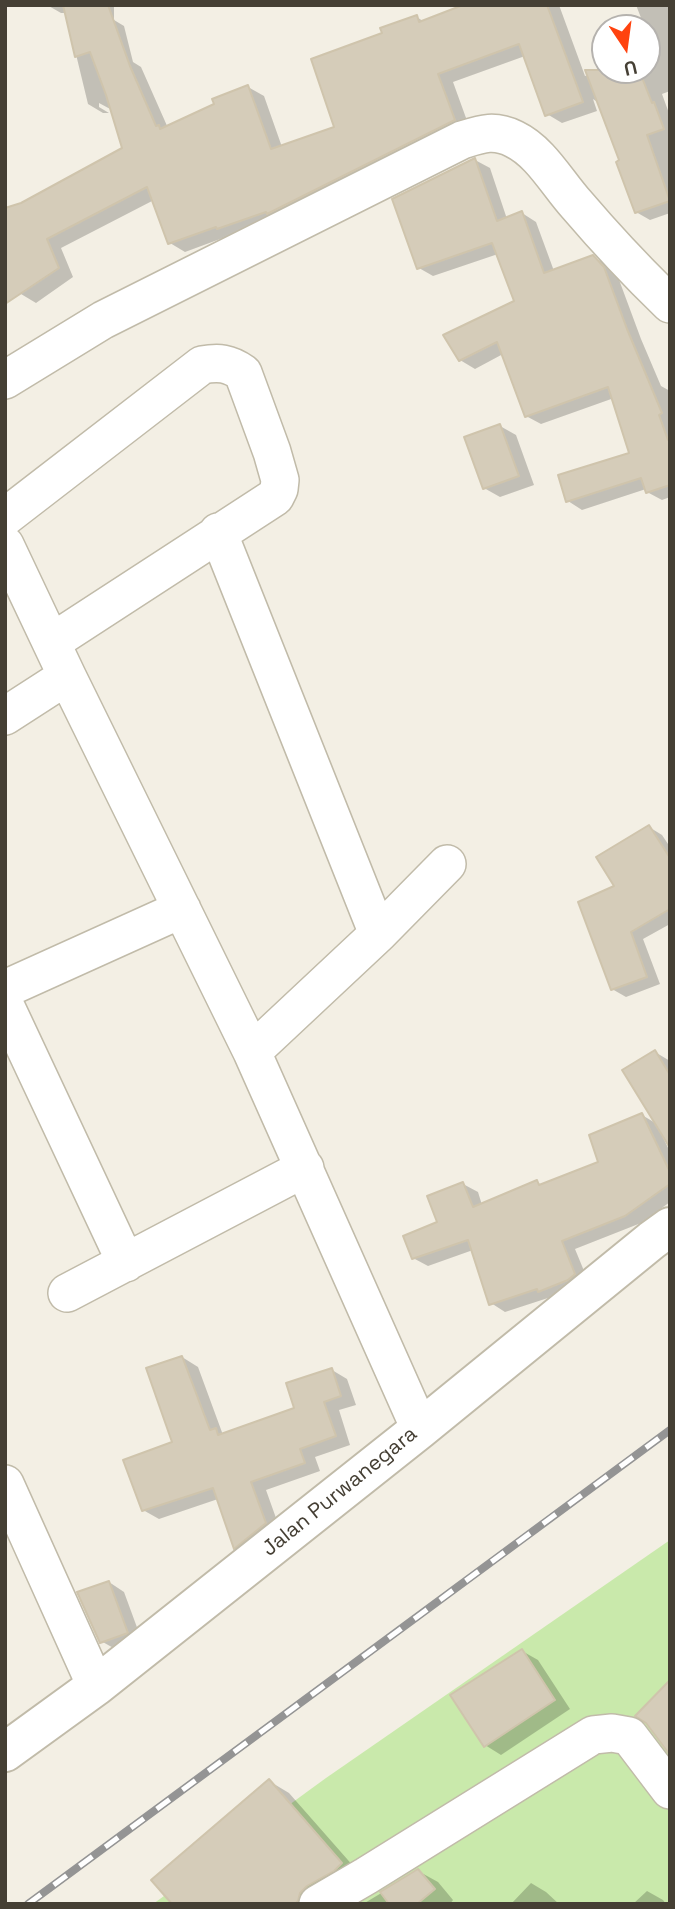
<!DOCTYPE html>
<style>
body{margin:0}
#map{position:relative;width:675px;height:1909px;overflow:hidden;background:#f3efe4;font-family:"Space Grotesk",sans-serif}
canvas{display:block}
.frame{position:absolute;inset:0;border:7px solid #453f34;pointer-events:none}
.north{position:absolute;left:591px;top:14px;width:70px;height:70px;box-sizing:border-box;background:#fff;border:2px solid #b5b2ae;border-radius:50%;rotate:167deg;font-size:19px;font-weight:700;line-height:28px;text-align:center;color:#453f34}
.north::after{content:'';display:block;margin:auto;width:24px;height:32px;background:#ff430f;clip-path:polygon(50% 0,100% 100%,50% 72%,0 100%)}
</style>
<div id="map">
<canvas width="675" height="1909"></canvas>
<div class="frame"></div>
<div class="north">U</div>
</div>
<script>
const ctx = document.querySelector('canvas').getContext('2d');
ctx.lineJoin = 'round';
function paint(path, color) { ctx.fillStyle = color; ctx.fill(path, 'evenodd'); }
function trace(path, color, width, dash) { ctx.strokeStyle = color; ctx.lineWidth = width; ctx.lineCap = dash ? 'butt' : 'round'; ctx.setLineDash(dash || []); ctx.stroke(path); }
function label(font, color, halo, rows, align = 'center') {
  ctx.font = font + ' "Space Grotesk",sans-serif'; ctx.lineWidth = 5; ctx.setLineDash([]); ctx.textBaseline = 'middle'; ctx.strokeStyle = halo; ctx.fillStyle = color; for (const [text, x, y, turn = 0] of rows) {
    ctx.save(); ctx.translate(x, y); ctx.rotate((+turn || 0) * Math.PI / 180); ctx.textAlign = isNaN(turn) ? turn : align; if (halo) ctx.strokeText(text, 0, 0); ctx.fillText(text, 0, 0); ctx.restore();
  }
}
const green = new Path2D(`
 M670 1540V1904H153L326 1778Z`);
const shadow = new Path2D(`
 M47 5H114V20L124 26 133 62 141 67 168 128 248 87 264 96 282 147 337 128 384 34 417 17 424 22 469 5H559L585 76 605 69 647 70V54L653 51 647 34V28H645L636 5H670V91L662 94 670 116V213L650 220 636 212 621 161 599 103 593 99 597 111 562 123 547 114 525 56 453 82 470 129 234 237 231 235 185 252 170 243 154 200 61 248 73 277 36 303 21 294 5 250 22 204 124 149 112 110 99 103V107L109 113H103L88 104 66 13H61Z
 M475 160 490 168 507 219 522 213 536 222 554 271 593 257 608 265 618 277 641 339 661 386 670 391V497L662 500 647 492 646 489 582 510 568 501 632 454 614 398 541 424 526 416 503 354 475 369 460 360 516 302 498 254 433 276 419 268Z
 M500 426 516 435 534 485 500 497 484 488Z
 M649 827 662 835 670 847V924L643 939 660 984 626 997 612 989Z
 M655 1052 670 1061V1134L658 1127 670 1152V1202L641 1223 575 1249 589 1283 554 1299 551 1297 505 1312 491 1303 473 1250 428 1266 413 1258 439 1223 463 1184 478 1192 482 1205 537 1182 543 1186 600 1163 642 1115 657 1124Z
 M182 1357 198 1367 223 1435 296 1409 332 1370 347 1379 356 1405 339 1410 350 1445 315 1457 320 1471 266 1490 281 1532 251 1556 236 1547 218 1499 159 1519 143 1510 174 1443Z
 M109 1582 124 1592 142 1641 117 1650 101 1641Z
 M522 1651 538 1660 570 1709 501 1755 485 1745Z
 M269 1781 289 1793 362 1876 320 1904H174Z
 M418 1871 438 1882 453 1900 450 1904H363Z
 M531 1883 546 1892 559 1904H511Z
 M647 1891 663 1900 666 1904H633Z`);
const building = new Path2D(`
 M63 5H108L130 66 156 126 159 125 160 129 214 104 212 99 248 85 271 149 334 127 311 59 382 33 380 28 417 15 419 22 463 5H547L583 102 545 116 519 44 438 74 455 120 267 214 266 212 217 229 216 227 168 244 147 187 47 239 59 268 5 304V208L21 203 122 148 106 95 90 52 75 57Z
 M585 70H639L652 103 654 102 664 129 647 135 670 201 635 213 616 162 619 160Z
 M475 158 497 221 522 211 544 273 593 255 604 267 627 329 662 413 659 415 668 440H670V485L646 493 641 478 566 502 558 475 629 453 608 387 525 417 497 342 459 361 443 335 514 301 492 243 417 269 392 199Z
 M500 424 519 476 483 489 464 437Z
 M649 825 670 858V909L631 932 647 977 611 990 578 902 614 886 596 857Z
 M655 1050 670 1075V1148L622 1070Z
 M642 1113 670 1172V1184L625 1216 562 1241 575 1274 568 1280 538 1292 537 1289 489 1305 468 1240 412 1259 403 1236 437 1222 427 1196 463 1182 473 1207 537 1180 539 1185 598 1162 589 1135Z
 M182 1356 210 1430 216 1428 218 1435 294 1408 286 1383 332 1368 341 1396 324 1402 336 1436 300 1449 305 1463 251 1482 266 1523 234 1549 213 1488 142 1511 123 1460 172 1442 146 1368Z
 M109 1581 128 1633 100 1643 77 1592Z
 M522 1649 555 1700 484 1747 450 1695Z
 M670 1680V1755L646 1723 635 1716Z
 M269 1779 342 1863 334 1871 307 1886 300 1893 298 1901 295 1904H172L151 1880Z
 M418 1869 435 1889 417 1904H389L380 1892Z`);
const minor = new Path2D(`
 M5 380 103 320 462 140C481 134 494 129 514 139 541 152 557 183 577 205 606 239 637 272 670 304
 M5 517 202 365C219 362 229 363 243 373L272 452 280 480 279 489 275 497 52 642
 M218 532 378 934
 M5 545 67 676 252 1052 420 1429
 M5 716 67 676
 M5 989 182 909
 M5 1005 126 1263
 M252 1052 378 934 447 864
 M67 1293 305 1168
 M5 1484 96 1686
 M318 1904 366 1876 593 1735 612 1733 629 1736 670 1790`);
const tertiary = new Path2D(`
 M5 1752 96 1686 420 1429 652 1240 670 1227`);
const rail = new Path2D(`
 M28 1904 670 1430`);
const streetNames = [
 ["Jalan Purwanegara",340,1492,-39]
];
paint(green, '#c9e9ab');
paint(shadow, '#0003');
paint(building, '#d5ccb9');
trace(building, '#cfc4ac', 2);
trace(minor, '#c1bba9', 40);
trace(tertiary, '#c1bba9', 42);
trace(minor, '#fff', 37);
trace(tertiary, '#fff', 38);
trace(rail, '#949494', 8);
trace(rail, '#fff', 5, [16]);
label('21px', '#453f34', '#fff', streetNames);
</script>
